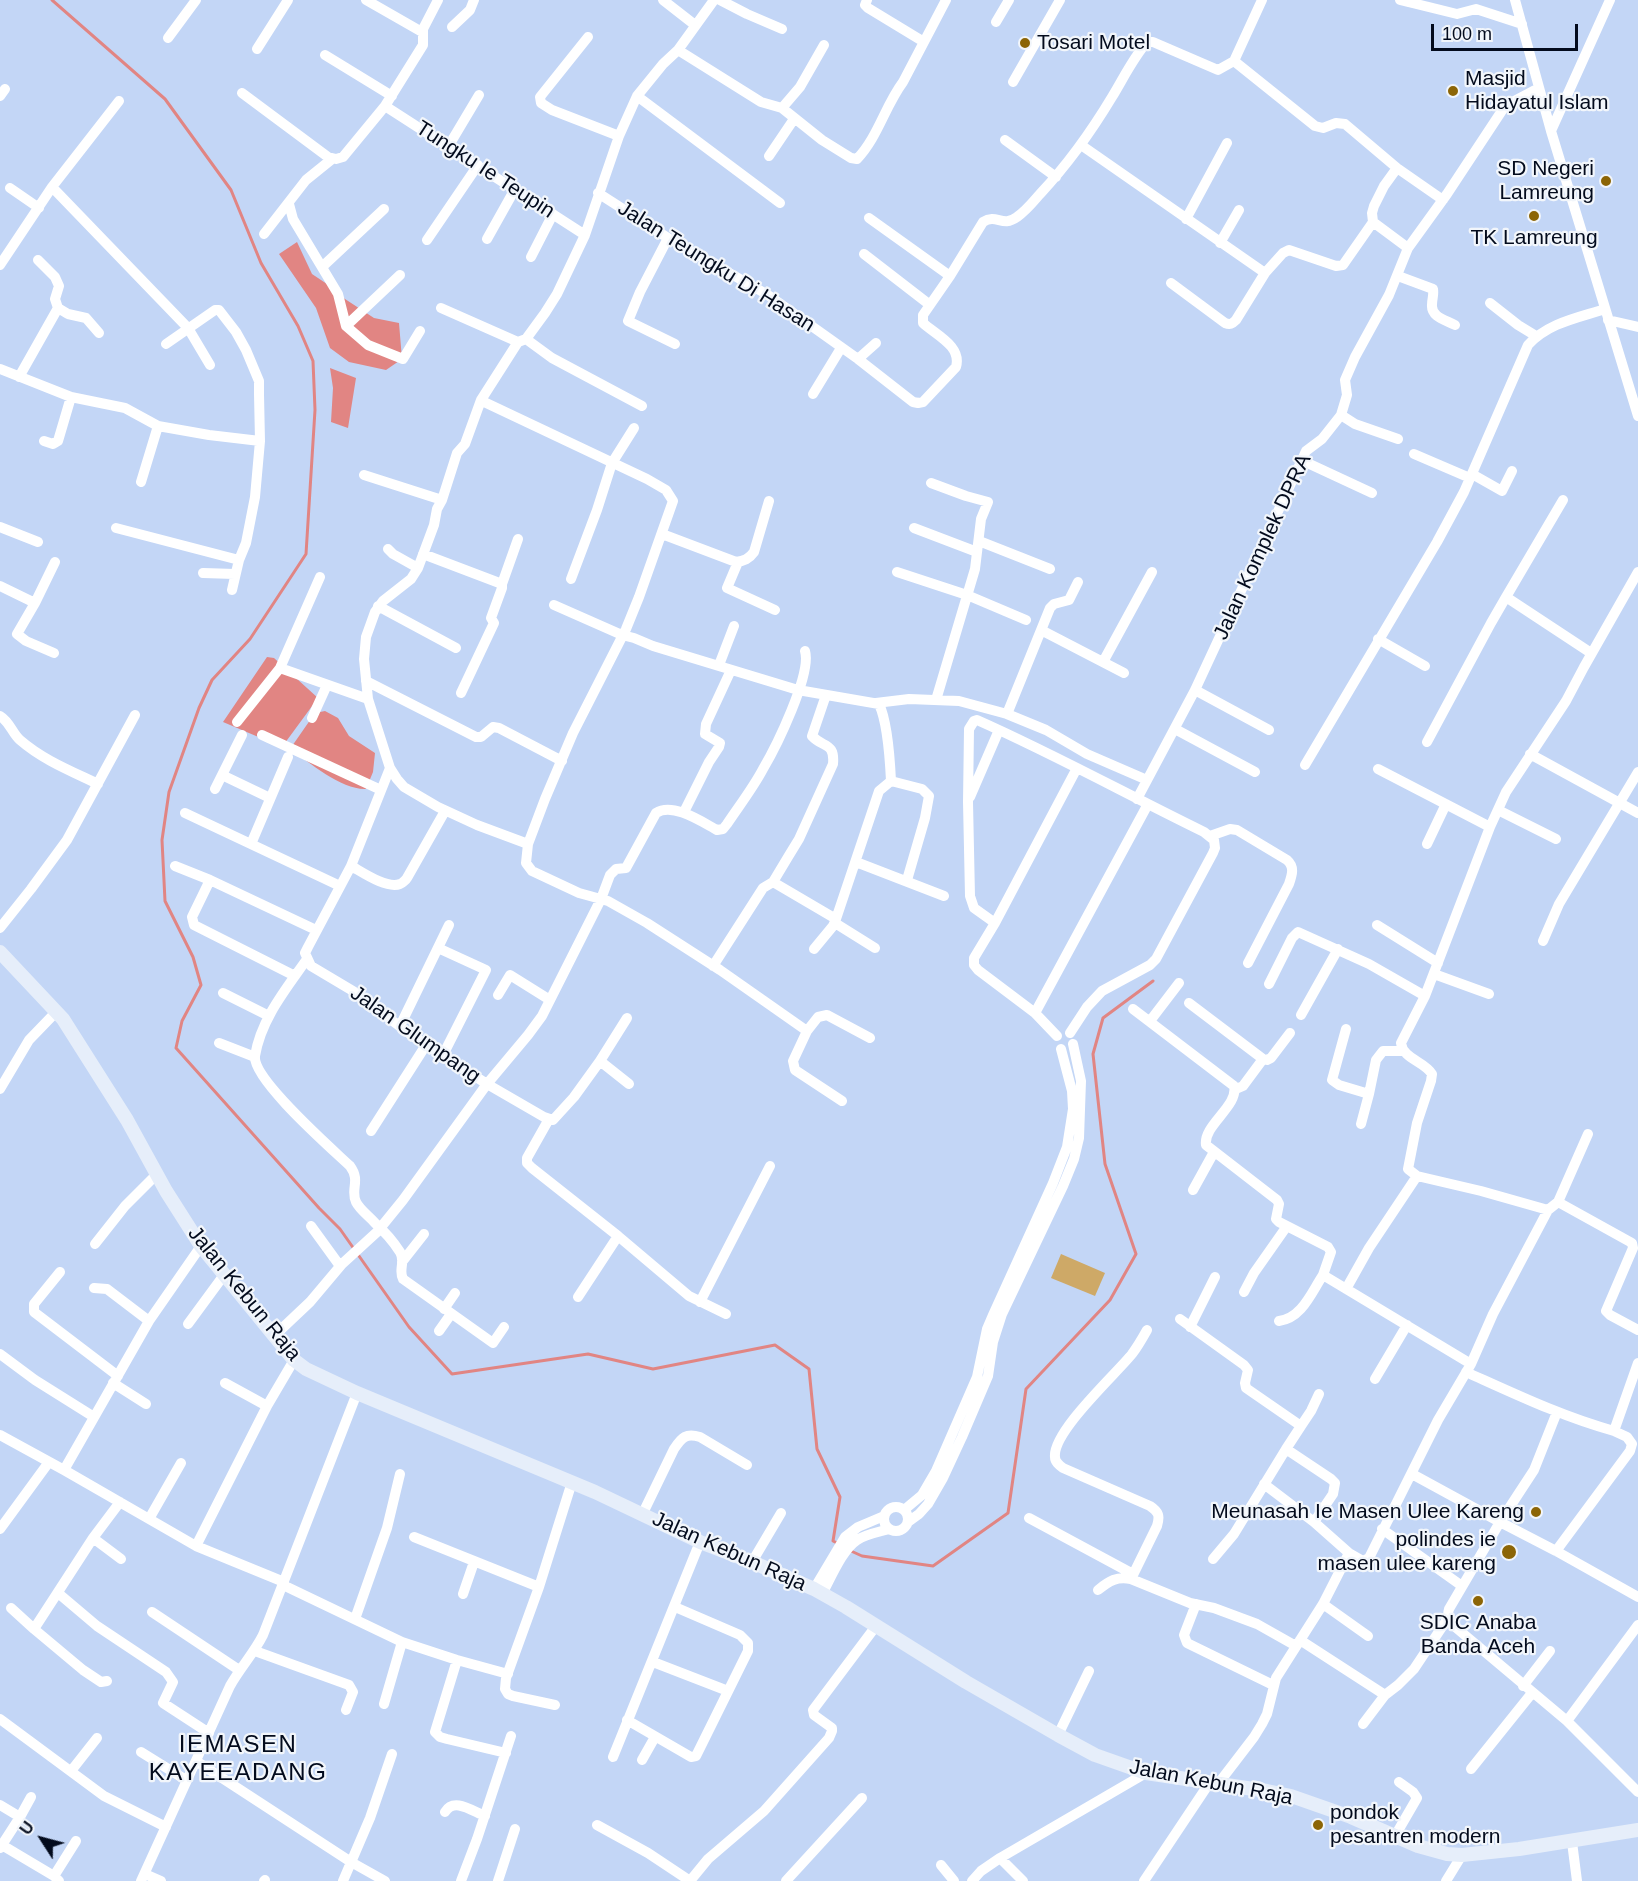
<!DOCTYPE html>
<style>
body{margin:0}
#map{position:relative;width:1638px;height:1881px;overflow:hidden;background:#c3d6f6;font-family:Arial,sans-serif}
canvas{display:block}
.north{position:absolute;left:12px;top:1809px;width:60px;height:60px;-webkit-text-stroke:4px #f2f6fb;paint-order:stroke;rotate:306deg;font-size:16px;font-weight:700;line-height:24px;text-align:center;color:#030b1d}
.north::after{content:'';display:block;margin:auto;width:21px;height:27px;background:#030b1d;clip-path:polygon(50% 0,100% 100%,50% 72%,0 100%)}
.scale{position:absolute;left:1431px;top:24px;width:147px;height:27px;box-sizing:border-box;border:3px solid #030b1d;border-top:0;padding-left:8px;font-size:18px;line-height:21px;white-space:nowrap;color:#030b1d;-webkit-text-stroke:4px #f2f6fb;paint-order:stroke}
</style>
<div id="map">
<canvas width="1638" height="1881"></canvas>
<div class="north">U</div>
<div class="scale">100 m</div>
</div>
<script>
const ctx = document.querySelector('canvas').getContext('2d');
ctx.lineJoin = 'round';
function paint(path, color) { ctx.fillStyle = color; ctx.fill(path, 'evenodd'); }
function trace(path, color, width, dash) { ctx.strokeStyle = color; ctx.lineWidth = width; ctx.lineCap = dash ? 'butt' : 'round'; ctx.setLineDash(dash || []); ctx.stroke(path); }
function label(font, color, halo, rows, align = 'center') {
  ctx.font = font + ' Arial,sans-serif'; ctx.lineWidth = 4.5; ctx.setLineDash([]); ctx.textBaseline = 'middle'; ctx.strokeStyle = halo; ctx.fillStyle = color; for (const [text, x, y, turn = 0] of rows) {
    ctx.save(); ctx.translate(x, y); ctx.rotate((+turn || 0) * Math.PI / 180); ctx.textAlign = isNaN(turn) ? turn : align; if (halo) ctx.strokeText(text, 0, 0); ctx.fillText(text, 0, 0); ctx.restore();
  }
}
const green = new Path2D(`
 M1061 1254 1105 1273 1095 1296 1051 1278Z`);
const water = new Path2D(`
 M297 242 312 274 330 286 345 299 374 318 399 323 402 359 386 370 349 362 330 348 316 308 279 254Z
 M330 368 356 378 348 428 331 422 333 388Z
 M267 657 274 658 318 698 282 747 223 722Z
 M325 711 338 718 349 736 375 753 373 772 366 789C342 790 310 763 290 749L315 713Z`);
const stream = new Path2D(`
 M52 0 165 99 231 190 261 263 298 326 313 361 315 410 306 554 250 639 212 680 199 708 169 792 162 840 165 901 193 957 201 985 182 1021 176 1048 319 1208 340 1229 409 1327 452 1374 588 1354 653 1369 775 1345 809 1369 817 1449 840 1497 833 1541 837 1543
 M851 1551 862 1556 933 1566 1008 1513 1026 1389 1110 1300 1136 1254 1105 1164 1093 1054 1103 1018 1153 981`);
const street = new Path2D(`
 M366 0 422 32
 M438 0 423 29V45L385 106 585 235
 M663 0 695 25
 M714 0 678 50 663 64 637 96 619 136 585 235 557 294 545 313 526 339 518 342 481 400 465 444 457 453 442 500 437 509 434 525 418 568 411 579 383 601 375 612 366 637 364 659 368 699 390 768 397 779 404 787 438 807 477 825 528 844 526 863 532 871 579 893 608 901 647 923 720 970 807 1031 818 1017 827 1015 870 1038
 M720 0 747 14 782 29
 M867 0 865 5 868 8 924 42
 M1400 0 1457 14 1476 9 1522 24
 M1515 0 1551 131 1638 416
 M996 22 1009 0
 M452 27 470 10 474 0
 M588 37 540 97 541 103 552 110 619 136
 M168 38 196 0
 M257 49 288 0
 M678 50 761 102 782 108 822 140 851 158 857 159C878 137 885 106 903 82L946 0
 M325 55 392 96
 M1234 61 1315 126 1323 128 1336 123 1345 124 1397 168 1443 200
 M1013 82 1060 0
 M242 93 328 157 336 159 343 157 385 106
 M0 96 5 89
 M637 96 780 203
 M782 108 800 87 824 45
 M1551 131 1610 0
 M1005 140 1056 177
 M1081 145 1265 273 1283 253 1289 250 1336 266 1343 265 1373 222 1372 213 1374 206 1384 186 1397 168
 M448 147 479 95
 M769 156 794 119
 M52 187 188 328 210 365
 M10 188 39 208
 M598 193 668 238 768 295 858 359 913 402 918 403 923 402 956 367C962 346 936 335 923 323V315L950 276 983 222C997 213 1002 228 1017 217 1026 211 1033 202 1040 194 1068 164 1091 132 1112 97 1123 79 1133 58 1147 42H1153L1218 70 1234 61 1262 0
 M289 204 293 219 338 294 346 326 368 345 403 359 420 331
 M869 218 950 276
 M1186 219 1227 143
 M1373 222 1408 248
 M264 234 306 180 332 159
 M668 238 640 292 628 321 675 344
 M487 239 515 189
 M427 240 478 165
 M1220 243 1239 210
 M864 254 930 305
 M531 257 553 214
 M0 265 52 187 119 101
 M322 267 384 209
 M1398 276 1433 289C1434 296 1432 298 1432 305 1431 317 1446 320 1455 325
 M1171 283 1225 323C1230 325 1232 324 1236 320L1265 273
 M1490 303 1518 325 1536 336
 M58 308 68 314 86 318 99 333
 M441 308 518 342
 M1608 320 1638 327
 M346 326 400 275
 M526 339 552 358 642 406
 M166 344 215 310H219L236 332 246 350 259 381V394L260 441 255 497 246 543 239 560 232 590
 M858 359 876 343
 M0 369 71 397 125 408 158 426 209 435 260 441
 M19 377 58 308 55 299 59 286 55 277 38 260
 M813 394 841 348
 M482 401 647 479 666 490 673 501 639 597 626 629 573 733 545 799 528 844
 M1341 415 1355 424 1398 439
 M44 441 53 444 58 441 71 397
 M1414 454 1470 478
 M1301 460 1372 493
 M1472 474 1502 491 1512 471
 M364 475 442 500
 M141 482 158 426
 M931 483 966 496 988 502 981 519 975 569 936 700
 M0 527 38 542
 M116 528 239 560
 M914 528 977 552
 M662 534 736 562C744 561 749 559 754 552L769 501
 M979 541 1050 569
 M388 549 393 554 418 568
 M423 554 502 584V588L491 618 494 623 461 693
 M738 562 727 588 775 610
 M897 572 967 595 1026 620
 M203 573 235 574
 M571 579 597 510 612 463 634 428
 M502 584 518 539
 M0 586 35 603
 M1506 597 1563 500
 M554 605 622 635 634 638 653 646 798 690 879 704C888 723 890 760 891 781L922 789 929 796 925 818 907 880
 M378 606 456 648
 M1041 630 1124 673
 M1378 639 1425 666
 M54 653 26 641 17 634 35 603 55 562
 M1103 662 1152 572
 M719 665 734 626
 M280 668 368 699
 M366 681 476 737H481L493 727 499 728 562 761
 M1195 690 1269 730
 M876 703 909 699 959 701 1007 714 1046 730 1087 754 1147 780
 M1007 714 1050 608 1054 604 1069 600 1078 582
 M0 716C10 722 12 733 20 740 43 760 71 771 98 784
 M312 718 327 685
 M237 722 280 668 320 577
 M1175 729 1255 772
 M262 735 381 790
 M1427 742 1491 623 1506 597 1591 653
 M1530 754 1638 813
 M1305 765 1437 542 1464 492 1528 345C1548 323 1577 318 1605 309
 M1378 769 1490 827
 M222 775 242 735
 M215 789 222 775 270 798
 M970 797 999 730
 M1137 799 1195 690 1306 451 1322 439 1341 415 1347 395 1345 380 1355 357 1389 295 1408 248 1447 194 1505 106 1539 88
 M1498 810 1556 839
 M684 812 709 762 719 747 720 743 705 734 706 724 731 670
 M185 813 340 886
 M1210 836 1230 829 1237 830 1287 860C1295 867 1292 875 1289 884L1248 963
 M251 844 288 757
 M1427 844 1446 804
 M856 862 944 896
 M175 866 210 880 192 917 194 925 295 976
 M351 866C362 872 386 889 400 884 401 884 406 880 407 878L445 811
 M210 880 316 930
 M773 882 836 919 879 791 891 781
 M835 923 875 948
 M995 923 974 908 970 896 968 802 969 729 974 721 977 720C1054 754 1128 795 1204 832L1214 840 1215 848 1213 853 1156 959 1150 965 1102 991 1087 1007 1070 1033
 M1377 925 1438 963
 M0 928 31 889 67 840 135 715
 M1543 941 1559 904 1638 772
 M438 948 486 970 442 1057
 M814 949 833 926 836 919
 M307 959C286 989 261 1019 255 1056 252 1079 331 1148 350 1166 361 1181 350 1189 356 1202 360 1210 369 1216 375 1223 384 1231 393 1241 400 1252 406 1261 398 1270 403 1279L493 1343 504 1327
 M713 966 763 888 773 882 788 857 799 839 833 764C835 742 823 748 812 736L826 695
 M1434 974 1489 994
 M1269 984 1292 938 1298 932 1369 964 1425 996
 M223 993 269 1016
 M498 995 510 975 550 1000
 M1189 1003 1263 1059 1267 1060 1271 1058 1290 1033
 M1133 1009 1234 1086C1239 1106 1203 1125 1206 1145L1277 1200 1279 1204 1276 1219 1279 1222 1328 1247 1331 1252 1323 1275 1471 1364
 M1035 1013 1148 804
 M1301 1015 1338 949
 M1150 1021 1179 983
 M400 1026 449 925
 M1346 1029 1332 1080 1339 1085 1369 1094 1376 1060 1383 1051H1403
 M807 1031 793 1061 795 1070 842 1101
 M1057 1036 1035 1013 978 970 974 965V958L995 923 1077 768
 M219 1043 255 1057
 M600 1061 627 1018
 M629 1084 600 1061 574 1097 553 1120 544 1117 487 1084 528 1035 542 1016 601 899 610 875 616 869 626 868 656 813C673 802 702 822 717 830L723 829 727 824C739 806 753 788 763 769 776 747 812 674 805 651
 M0 1089 29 1040 57 1011
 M1236 1089 1243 1086 1263 1059
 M549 1119 527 1158V1163L532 1168 618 1236 689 1296 726 1314
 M1361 1124 1369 1094
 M371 1131 426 1045
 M1193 1190 1214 1152
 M1558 1202 1632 1243 1633 1248 1606 1311 1610 1315 1638 1330
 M1548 1210 1481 1191 1417 1176 1408 1169 1417 1123 1431 1081 1432 1074C1424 1061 1403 1059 1401 1043L1425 996 1490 827 1506 792 1566 701 1584 667 1638 572
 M311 1226 340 1266
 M95 1244 125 1206 157 1174
 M402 1262 424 1234
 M60 1272 34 1304V1312L118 1376
 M94 1288 107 1289 149 1321
 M1346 1289 1369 1248 1417 1176
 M1244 1292 1254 1273 1287 1226
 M578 1297 618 1236
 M700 1302 770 1166
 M444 1309 455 1293
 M1180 1319 1244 1365 1248 1370 1245 1383 1246 1388 1301 1426 1286 1449
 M1279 1321C1302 1318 1311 1293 1323 1275
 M188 1324 224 1275
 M1190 1327 1215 1277
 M439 1331 451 1314
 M274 1336 310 1302 342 1264 377 1232 403 1200 487 1084 414 1037 353 991 311 966 305 953 308 947 351 866 390 768
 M0 1354 35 1380 94 1417
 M1466 1372C1515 1394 1563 1417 1614 1431L1638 1363
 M1375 1379 1407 1325
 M113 1383 146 1404
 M225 1383 267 1406
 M1301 1426 1311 1411 1319 1394
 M0 1435 64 1470 196 1546 284 1582
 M64 1470 149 1321 201 1246
 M1412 1474 1500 1522 1534 1470 1557 1412
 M1264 1484 1314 1522
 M884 1519a12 12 0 1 1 24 0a12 12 0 1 1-24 0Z
 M904 1510 922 1495 936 1471 977 1377 987 1329 993 1315 1053 1183 1067 1147 1073 1109 1072 1091 1061 1049
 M643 1513 674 1449C682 1437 686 1433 700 1437L747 1465
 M1029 1518 1133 1574
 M149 1519 181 1463
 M908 1522 919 1514 928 1504 943 1478 962 1437 988 1376 993 1342 1002 1314 1063 1186 1074 1159 1079 1138 1081 1081 1073 1044
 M0 1529 49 1462
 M1382 1529 1462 1586
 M414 1537 539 1587 506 1678 505 1689 508 1694 513 1696 555 1705
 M93 1538 121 1559
 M196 1546 267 1406 294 1360
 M1556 1551 1630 1451 1632 1444 1627 1437 1614 1431
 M1213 1559 1234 1534 1286 1449 1331 1479 1335 1483 1333 1494 1314 1522 1349 1553 1363 1561 1369 1558 1438 1420 1471 1364 1493 1314 1548 1210 1558 1202 1588 1134
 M752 1562 781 1513
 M1131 1579 1157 1526C1160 1516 1159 1512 1150 1506L1063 1468C1059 1465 1055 1462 1055 1457 1052 1432 1116 1374 1132 1354 1138 1346 1142 1339 1147 1330
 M283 1585 402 1642 457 1660 508 1674
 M539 1587 572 1482
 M814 1589 845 1537 858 1527 884 1516
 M1098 1590C1109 1581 1117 1576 1131 1579L1190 1603 1214 1608 1257 1624 1296 1646
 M58 1593 97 1626 166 1672 173 1682 163 1703 209 1733
 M463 1594 474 1562
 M822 1594C831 1578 842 1550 857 1540 866 1534 879 1532 889 1529
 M1638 1597 1556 1551 1500 1522 1449 1609C1447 1616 1449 1620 1454 1626L1567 1721 1638 1792
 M1196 1604 1184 1635 1187 1643 1273 1685
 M1323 1604 1368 1636
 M11 1608 34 1629
 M152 1612 239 1670
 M355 1619 387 1528 400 1474
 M1300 1640 1385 1695
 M255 1651 349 1685 353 1692 346 1710
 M457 1660 435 1732 440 1737 447 1739 506 1753
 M653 1662 728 1691
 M107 1681 101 1682 83 1670 34 1629 93 1538 120 1502
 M1523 1686 1550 1651
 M384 1704 402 1642
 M0 1719 104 1796 166 1827
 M627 1720 691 1757 696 1756 748 1651V1643L740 1635 675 1607
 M1567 1721 1638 1625
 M1363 1724 1385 1695 1398 1685 1414 1669 1448 1618
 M1058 1735 1089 1671
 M141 1752 186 1780
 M613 1757 700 1542
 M642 1760 655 1737
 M196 1761 351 1862 385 1881
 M1471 1769 1532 1693
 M71 1771 97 1738
 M1218 1784 1254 1737 1262 1724 1267 1714 1276 1678 1323 1604 1349 1553
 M0 1805 20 1817 0 1848
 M445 1812C454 1797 472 1811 485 1816
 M20 1817 31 1797
 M597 1825 648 1853 690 1881 708 1859 764 1811 829 1738 832 1731V1728L814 1715 813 1710 876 1626
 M1395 1836 1417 1798 1413 1792 1399 1782
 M1572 1842 1577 1881
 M2 1845 54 1876 59 1881
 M1000 1858 1023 1881
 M941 1865 954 1881
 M145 1874 161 1881
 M54 1876 76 1841
 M141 1881 230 1686C240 1668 254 1653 263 1635L357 1393
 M264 1881 265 1880
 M343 1881 370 1818 392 1754
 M461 1881 477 1839 511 1736
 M498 1881 515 1829
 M786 1881 862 1798
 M972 1881 981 1871 1000 1858 1146 1773
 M1144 1881 1210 1782
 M1446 1881 1462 1855`);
const secondary = new Path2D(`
 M0 952 63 1019 127 1120 166 1191 201 1246 294 1360 306 1369 357 1393 595 1492 700 1542 752 1562 814 1589 846 1607 966 1682 1058 1735 1095 1755 1146 1773 1267 1791 1291 1796 1351 1817 1418 1846 1447 1854 1462 1855 1519 1849 1638 1830`);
const markers = [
 [1025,43,6,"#8c6506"],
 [1453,91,6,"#8c6506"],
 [1606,181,6,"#8c6506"],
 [1534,216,6,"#8c6506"],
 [1536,1512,6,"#8c6506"],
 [1509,1552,8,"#8c6506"],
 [1478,1601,6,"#8c6506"],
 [1318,1825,6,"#8c6506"]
];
const poiNames = [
 ["Tosari Motel",1037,43],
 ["Masjid",1465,79],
 ["Hidayatul Islam",1465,103],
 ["SD Negeri",1594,169,"right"],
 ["Lamreung",1594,193,"right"],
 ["TK Lamreung",1534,238,"center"],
 ["Meunasah Ie Masen Ulee Kareng",1524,1512,"right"],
 ["polindes ie",1496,1540,"right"],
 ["masen ulee kareng",1496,1564,"right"],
 ["SDIC Anaba",1478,1623,"center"],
 ["Banda Aceh",1478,1647,"center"],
 ["pondok",1330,1813],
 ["pesantren modern",1330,1837]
];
const streetNames = [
 ["Tungku Ie Teupin",485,170,33],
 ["Jalan Teungku Di Hasan",716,267,32],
 ["Jalan Komplek DPRA",1263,547,-65],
 ["Jalan Glumpang",415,1035,35],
 ["Jalan Kebun Raja",244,1294,51],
 ["Jalan Kebun Raja",729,1552,24],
 ["Jalan Kebun Raja",1211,1783,11]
];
const quarterNames = [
 ["IEMASEN",238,1745],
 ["KAYEEADANG",238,1773]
];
paint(green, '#cea967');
paint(water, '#e18583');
trace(stream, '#e18583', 3);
trace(street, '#fff', 10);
trace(secondary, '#e6eefa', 14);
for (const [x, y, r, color] of markers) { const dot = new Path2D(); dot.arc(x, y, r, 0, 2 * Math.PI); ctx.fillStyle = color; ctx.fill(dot); trace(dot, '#f2f6fb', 2); }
label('21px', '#030b1d', '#f2f6fb', poiNames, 'left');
label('21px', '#030b1d', '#f2f6fb', streetNames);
ctx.letterSpacing = '1.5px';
label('24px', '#030b1d', '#f2f6fb', quarterNames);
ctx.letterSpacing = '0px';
</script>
